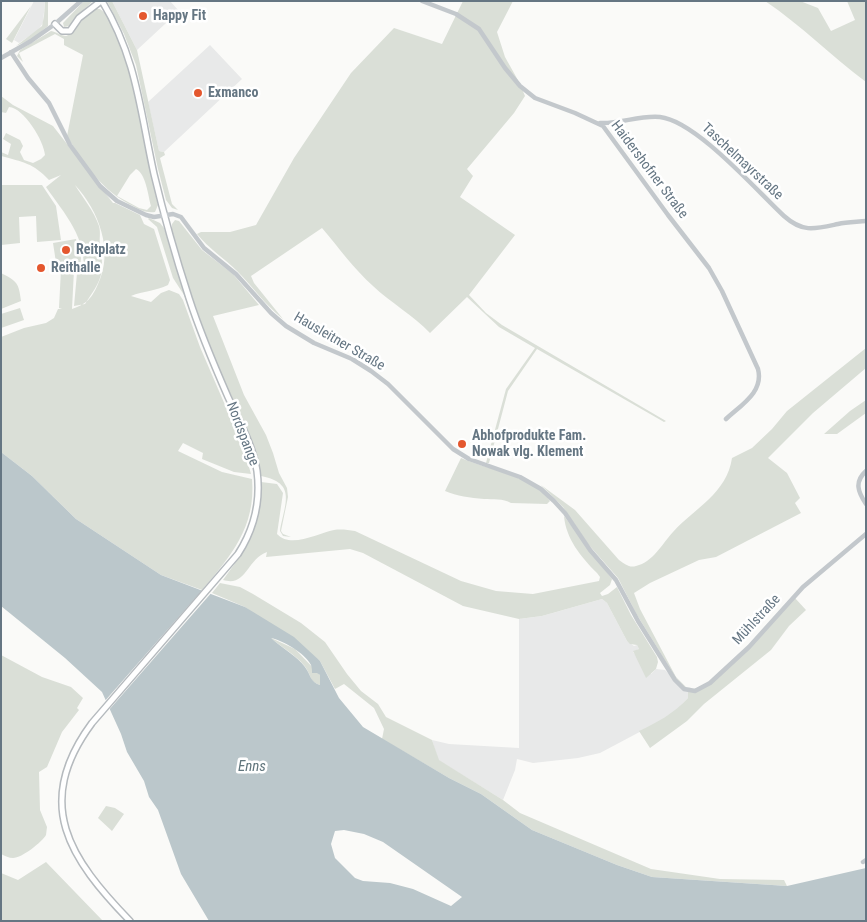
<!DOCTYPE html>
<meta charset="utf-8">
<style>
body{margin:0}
#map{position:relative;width:867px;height:922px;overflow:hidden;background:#fafaf8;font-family:"Roboto Condensed",sans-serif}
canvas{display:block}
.frame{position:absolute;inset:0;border:2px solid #657683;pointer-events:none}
</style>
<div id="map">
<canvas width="867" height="922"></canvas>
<div class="frame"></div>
</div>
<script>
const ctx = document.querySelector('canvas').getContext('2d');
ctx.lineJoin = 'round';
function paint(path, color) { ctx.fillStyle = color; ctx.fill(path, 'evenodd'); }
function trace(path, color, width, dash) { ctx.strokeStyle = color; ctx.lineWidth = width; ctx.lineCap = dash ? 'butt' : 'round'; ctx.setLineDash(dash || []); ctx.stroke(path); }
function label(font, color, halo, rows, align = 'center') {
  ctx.font = font + ' "Roboto Condensed",sans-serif'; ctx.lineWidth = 5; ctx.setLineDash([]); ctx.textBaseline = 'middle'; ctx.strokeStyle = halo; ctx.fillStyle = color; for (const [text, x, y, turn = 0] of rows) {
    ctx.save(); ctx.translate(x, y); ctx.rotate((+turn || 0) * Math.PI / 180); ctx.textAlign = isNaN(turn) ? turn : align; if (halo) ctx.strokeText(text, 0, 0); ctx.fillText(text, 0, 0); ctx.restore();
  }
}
const built = new Path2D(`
 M34 1H45L43 23 38 30 19 43 14 40Z
 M112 1H170L179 11 137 50Z
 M210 45 242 79 164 152 159 151 148 102Z
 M602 599 607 603 627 641 634 646 637 645 639 649 633 652 651 674 656 669 665 670 688 692V698L678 709 666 718 600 753 578 758 533 763 517 759 515 770 503 800 438 760 432 740 449 744 519 748V619L542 616Z`);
const green = new Path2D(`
 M45 1H48V26L32 39 16 46 42 26 44 16Z
 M84 1H93L76 17 70 26 64 27 63 23Z
 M107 1H112L137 50 159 151 164 152 165 155 160 158 172 204 178 210 172 208 166 200 158 169 136 65 124 34Z
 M463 1H513L497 32 505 57 519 82 525 96 514 113 467 169 473 176 460 197 515 235 469 295 486 313 502 325 666 421 664 422 537 349 508 391 489 463H486L506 389 535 348 499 327 467 297 430 333C413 315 391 303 373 286 354 269 339 248 322 228L251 276 254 283 283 319C265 305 253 287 237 271 224 258 209 249 197 234L201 232H230L256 225 294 158 351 73 394 28 442 44Z
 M765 1H800L818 8 831 31 855 20 847 1H866V82C831 56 801 25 765 1Z
 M31 6 12 43 6 39Z
 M95 9H100L105 13C139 66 144 144 158 205L155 212C146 213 140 210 133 206 103 192 84 164 67 136L83 55 64 45V39L55 34 19 53 23 62 17 56 20 50 51 31C57 32 61 36 66 36 71 36 84 15 95 9ZM136 169C146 174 148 195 151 206L147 210 139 208 117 196 130 175Z
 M1 96 13 105 53 126 113 203H115L140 215 144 224 154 229 170 280 168 285C156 291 143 291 131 296L151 302 161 293 169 290 179 294 183 300 200 347 244 449 251 474 234 472 202 459 203 453 183 443 178 451 222 472 252 479C256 527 231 556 202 590L161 575 76 519 32 476 1 452V337L24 328 46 323 54 318 58 309H62L59 308 61 269H57L53 243 76 239 81 258 80 269H65L74 270 72 309C87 304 92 298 98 284 114 251 99 211 75 185 83 198 94 211 99 226 101 233 99 239 100 246 105 275 101 280 85 304L74 306 77 273H83C88 239 64 213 46 187L61 175 49 180C33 163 23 162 1 156V152L8 155 11 144 3 139 6 133 20 140 23 146 20 152 24 160 33 163 41 159 45 155C44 141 24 108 9 107L6 113 1 112Z
 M1 185H42L56 206 61 240 37 242 36 216 19 217 20 243 1 245Z
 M149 218 160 223 164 228 196 326 247 445 255 475 247 448 204 348 184 295 173 278 157 227 148 219Z
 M175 220 179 221 202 250 233 274 259 305 213 316 244 395 266 435 273 453 279 473 287 488 288 497 281 531 283 534 291 537 283 536 280 531C285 503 297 483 261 476 253 436 232 400 217 363 199 319 184 275 172 230V224Z
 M1 273C17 281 19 283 21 301L1 309Z
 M20 308 24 320 1 328V314Z
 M866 348V368L813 413 768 458 787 473 800 498 795 503 801 513 716 557 699 560 650 583 634 593 640 609 676 677 686 687 696 689 684 687 676 678 637 615 618 578 588 544 563 507 541 485 575 510 619 560C625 564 629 568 636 566 653 562 662 544 673 532 695 508 727 493 732 458L752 448 772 429 787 411Z
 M866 400V413L837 434H824L850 411Z
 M461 458C486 469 535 477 550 501L547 504 511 503C503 498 493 500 484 499 470 498 457 496 445 491Z
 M261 482 277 484 283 493 277 534C291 549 318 533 334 530 341 529 348 530 355 531L461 581 496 591 533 594 599 581 600 577 597 573C581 557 566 539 564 516L612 579 610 585 600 593 602 596 608 594 617 587 631 615 657 657 658 662 656 669 646 678 633 651 639 649 637 645 630 644 627 641 607 603 602 599 542 616 519 619 463 606 363 553 350 549 266 557 267 552C246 560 247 587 223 580L243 552 253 532 259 509Z
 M220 583 240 587 253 594 301 623 325 642 347 674 361 691 378 704 386 717 432 740 439 760 503 800 520 813 651 869 720 879 784 880 787 886 652 877 617 865 532 830 481 794 449 778 382 739 384 729 374 708 344 684 335 689 320 661 245 607 212 593Z
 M795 598 806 610 789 626 771 650 704 704 687 721 650 748 639 731C658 722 673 714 688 698V692L715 679Z
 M269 637 295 649 320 675V685C310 682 311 676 306 668 300 658 279 645 269 637Z
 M1 655 42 677 71 687 83 698 77 708 79 710 62 732 47 767 39 772 40 810 47 827 46 835C42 842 22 858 13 858 9 858 5 856 1 854Z
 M106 806 115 808 124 814 112 831 98 818Z
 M46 862 103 921H1V873L18 880Z`);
const water = new Path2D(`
 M1 452 32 476 76 519 161 575 245 607 294 637 320 661 339 698 363 727 449 778 481 794 532 830 617 865 652 877 787 886 866 868V921H209L181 874 158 810 149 797 144 781 127 752 121 734 102 692 65 658 1 606ZM271 638C282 640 305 653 311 665 312 668 312 671 312 673H317L320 675V685C310 682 311 675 305 667 297 656 282 648 271 638ZM344 830 364 834 383 842 462 897 451 906 413 889 390 883 363 881 355 878 335 858 331 844 335 831Z`);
const pier = new Path2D(`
 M204 588 213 591 108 711 104 702Z`);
const minor = new Path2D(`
 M422 1 456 14 479 29 505 68 520 86 535 98 575 113 603 126 668 215 709 268 722 291 758 369C764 392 741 405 726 419
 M11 52 28 78 49 103 70 145 100 186 109 194 117 201 146 215 154 217 173 214 181 217 204 248 236 274 271 313 286 326 314 343 352 359 371 371 388 384 453 449 469 459 520 477 541 489 554 501 565 513 590 550 616 580 638 621 675 680 684 689 695 691 710 683 749 647 803 587 866 534
 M1 58 31 41 55 24 81 1
 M600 123C620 124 640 115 660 117 696 121 756 190 784 216 803 233 815 229 838 224 847 222 857 222 866 221
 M866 471C854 482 858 492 866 504
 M863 862 866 860`);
const major = new Path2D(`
 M102 1C137 59 140 111 154 174 164 216 176 258 189 298 200 332 214 365 228 397 239 421 253 445 257 471 261 501 254 529 238 554L92 723C32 804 70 859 130 921
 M55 24 62 31H70L79 18 101 1`);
const markers = [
 [143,16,5,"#e4572e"],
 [198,93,5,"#e4572e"],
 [66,250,5,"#e4572e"],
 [41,268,5,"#e4572e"],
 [462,444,5,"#e4572e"]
];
const poiNames = [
 ["Happy Fit",153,16],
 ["Exmanco",208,93],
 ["Reitplatz",76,250],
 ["Reithalle",51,268],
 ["Abhofprodukte Fam.",472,436],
 ["Nowak vlg. Klement",472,452]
];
const streetNames = [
 ["Taschelmayrstraße",742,162,43],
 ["Haidershofner Straße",649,170,53],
 ["Hausleitner Straße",339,342,30],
 ["Nordspange",242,434,69],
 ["Mühlstraße",757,620,-47]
];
const waterNames = [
 ["Enns",252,767]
];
paint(built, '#e8e9e9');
paint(green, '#dadfd7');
paint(water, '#bbc7cb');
paint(pier, '#fafaf8');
trace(major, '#b5babe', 8);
trace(minor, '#c3c8cc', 4.5);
trace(major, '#fff', 5);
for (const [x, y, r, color] of markers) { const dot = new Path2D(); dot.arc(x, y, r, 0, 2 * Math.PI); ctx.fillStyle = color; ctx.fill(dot); trace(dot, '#fff', 2); }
label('bold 14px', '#657683', '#fff', poiNames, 'left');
label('14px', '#657683', '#fff', streetNames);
label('italic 15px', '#60757c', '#fff', waterNames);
</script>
